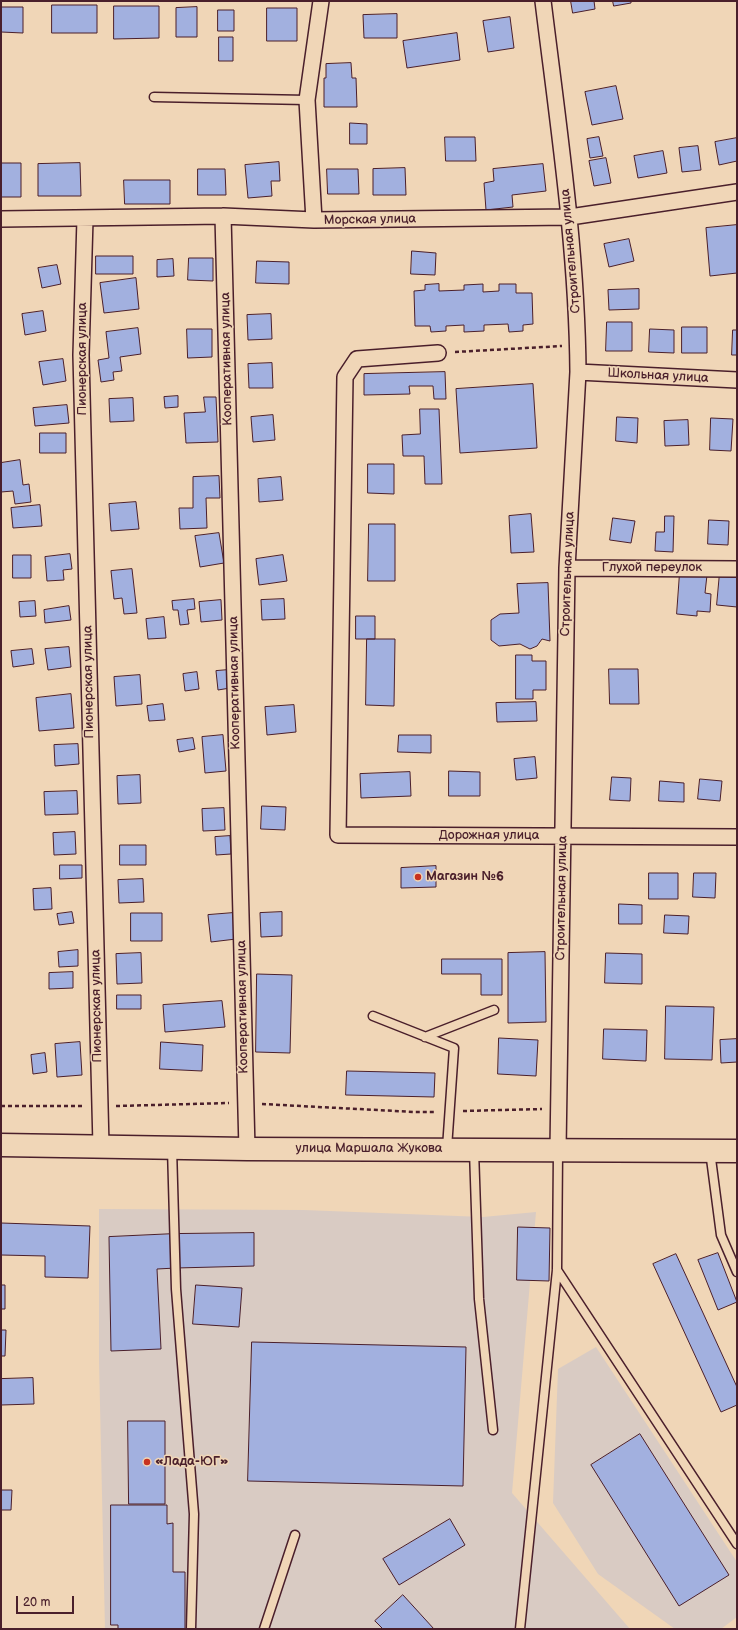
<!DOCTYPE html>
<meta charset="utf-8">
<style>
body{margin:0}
#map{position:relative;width:738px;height:1630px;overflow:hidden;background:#f0d6b7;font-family:"Balsamiq Sans",sans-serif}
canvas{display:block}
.frame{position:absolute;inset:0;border:2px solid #4a1f2b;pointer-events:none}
.scale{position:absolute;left:16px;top:1596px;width:58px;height:18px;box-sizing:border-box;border:2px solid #4a1f2b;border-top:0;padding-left:5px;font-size:12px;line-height:14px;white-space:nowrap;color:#4a1f2b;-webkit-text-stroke:3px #f0d6b7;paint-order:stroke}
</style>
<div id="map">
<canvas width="738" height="1630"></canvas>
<div class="frame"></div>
<div class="scale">20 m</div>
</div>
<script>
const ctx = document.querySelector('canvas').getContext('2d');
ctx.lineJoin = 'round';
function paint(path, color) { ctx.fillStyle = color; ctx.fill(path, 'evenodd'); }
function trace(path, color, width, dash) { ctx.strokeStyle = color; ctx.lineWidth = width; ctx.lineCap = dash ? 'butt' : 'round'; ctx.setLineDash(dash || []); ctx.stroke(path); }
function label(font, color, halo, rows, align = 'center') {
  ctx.font = font + ' "Balsamiq Sans",sans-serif'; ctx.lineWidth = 3; ctx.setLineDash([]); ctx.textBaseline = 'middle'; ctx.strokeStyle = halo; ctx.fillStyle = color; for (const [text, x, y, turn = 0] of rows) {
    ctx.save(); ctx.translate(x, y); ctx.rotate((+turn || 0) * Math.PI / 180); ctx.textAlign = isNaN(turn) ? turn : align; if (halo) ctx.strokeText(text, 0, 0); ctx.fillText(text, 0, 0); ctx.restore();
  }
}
const built = new Path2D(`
 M99 1209 304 1210 483 1217 536 1212 512 1493 630 1629H105L99 1360Z
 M596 1347 737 1562V1617L721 1629H675L598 1574 553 1503 558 1369Z`);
const building = new Path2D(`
 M571 1H594L595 9 573 13Z
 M613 1H631V3L614 6Z
 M52 5H97V33H52Z
 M114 6H159V38L114 39Z
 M1 7H23V33L1 32Z
 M197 7V37H176V8Z
 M267 8H297V41H267Z
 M218 10H234V31H218Z
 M397 14V38H364L363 15Z
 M510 17 514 48 488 52 483 21Z
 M457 33 460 60 407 68 403 41Z
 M219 37H233V61H219Z
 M351 63 352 78H356L357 107H324V78H326V64Z
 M616 86 623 119 592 125 585 92Z
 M350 123 367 124V144H350Z
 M445 137H475L476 161H446Z
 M599 137 603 156 590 158 587 139Z
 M737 138V161L719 165 715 142Z
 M698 146 701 170 682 172 679 148Z
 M663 151 667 173 638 178 634 156Z
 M606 158 611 183 594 186 589 161Z
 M279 162 280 181H271L272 196 248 198 245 165Z
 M1 163H21V197H1Z
 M80 163 81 196H38V164Z
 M543 164 546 191 512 195 513 207 486 210 484 183 494 181 493 169Z
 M405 168 406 195H373V169Z
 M198 169H225L226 195H198Z
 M327 169H358L359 194H328Z
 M124 180H170V204H125Z
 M737 225V273L710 276 706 228Z
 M629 239 634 261 609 267 604 244Z
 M412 251 436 253 435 275 411 274Z
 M96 256H133V274H96Z
 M189 258H213V281L188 280Z
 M173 259 174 276 157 277V260Z
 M257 261 289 262V284L256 283Z
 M57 265 61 284 42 288 38 268Z
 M136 278 139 309 104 313 100 283Z
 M439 284V291L464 290V285L483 284V292L499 291V284H516V293H532L533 324 523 325V331L509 332 508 324 484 325V331L464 332V325L446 326V331L431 332 430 326H415L414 291 425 290V285Z
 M639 289V309L609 310 608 290Z
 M43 311 46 331 25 335 22 314Z
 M271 314 272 339 248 340 247 315Z
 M607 322H632V351H606Z
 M682 327H707V353H682Z
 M138 328 141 354 120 357 122 371 113 372 114 380 101 382 98 360 109 358 106 332Z
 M187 329H212V357L188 358Z
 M650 329 674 330V353L649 352Z
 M733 330H737V355H732Z
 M63 359 66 381 43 385 39 362Z
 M272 363 273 388H249L248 364Z
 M445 372 446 399H434L433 386H409L410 394 364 395V374Z
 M533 384 537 448 460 453 456 389Z
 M178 396V407L165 408 164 397Z
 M204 397H216L218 442 186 443 184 413 205 412Z
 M133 398 134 421 110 422 109 399Z
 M67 405 69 423 35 426 33 408Z
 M420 409H439L442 484H425L424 456H403L402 435 420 434Z
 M273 415 275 440 253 442 251 417Z
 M617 417 638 418 637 443 616 441Z
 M711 418 733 419 731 451 710 450Z
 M688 420 689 445 665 446 664 421Z
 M40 433H66V453H40Z
 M20 460 23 485 29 484 31 502 15 504 13 491 1 492V463Z
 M368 464H394V494L368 493Z
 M219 476 220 498H206L207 528 180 529 179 508H193V477Z
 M281 477 283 500 259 502 258 479Z
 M136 502 139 529 111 531 109 504Z
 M40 505 42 526 13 528 11 508Z
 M531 514 534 552 511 553 509 516Z
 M665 516H674L673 552 655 551 656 532H664Z
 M613 518 635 521 631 543 610 540Z
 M709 520 729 521 728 545 708 544Z
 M369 524H395V581H368Z
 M219 533 224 563 200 567 195 536Z
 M70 554 72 569 63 570 64 580 47 581 45 557Z
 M13 555H31V578H13Z
 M283 555 287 581 259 585 256 559Z
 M132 569 137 613 124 614 122 598 114 599 111 571Z
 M680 572 707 575 705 593 711 594 710 612 697 611V616L677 614Z
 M720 572 737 574V607L717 605Z
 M548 583 550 641 542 639 537 646 530 649 520 644 499 646 491 640V620L500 614 519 613 517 584Z
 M194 599 195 609 187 610 189 624 180 625 178 610H173L172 601Z
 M284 599 285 619 262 620 261 600Z
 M221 600 222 620 201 622 199 602Z
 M35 601 36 616 20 617 19 602Z
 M69 606 71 620 45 623 44 610Z
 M356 616H375V639H356Z
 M164 617 166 638 148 639 146 619Z
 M367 639H395L394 706 366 705Z
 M69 647 71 667 48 670 45 649Z
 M32 649 34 664 13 667 11 651Z
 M516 655H532V661H546V690H533V699H516Z
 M609 669H638L639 704H610Z
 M228 670 230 688 218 690 216 671Z
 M197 672 199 689 185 691 183 674Z
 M140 675 142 704 116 706 114 677Z
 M71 694 74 728 39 731 36 698Z
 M536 702 537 721 497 722 496 703Z
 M163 704 165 720 149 721 147 706Z
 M294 705 296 732 267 735 265 707Z
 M223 735 226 771 205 773 202 737Z
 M399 735H431V753L398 752Z
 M193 738 195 749 179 752 177 740Z
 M78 744 79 764 55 766 54 745Z
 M535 757 537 778 516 780 514 759Z
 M449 771 480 772V796H449Z
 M410 772 411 796 361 798 360 774Z
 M140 775 141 803 118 804 117 776Z
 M612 777 631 778 630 801 610 800Z
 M700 779 722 781 720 801 698 799Z
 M660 781 684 783V802L659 801Z
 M77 791 78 814 45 815 44 792Z
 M262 806 286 807 285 830 261 829Z
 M224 808 225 830 203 831 202 809Z
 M75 832 76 854 54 855 53 833Z
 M230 836 231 854 216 855 215 837Z
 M120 845H146V865H120Z
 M60 865H82V878L60 879Z
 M436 866V887L401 888V868Z
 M649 873H678V899H649Z
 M694 873H716L715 898 693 897Z
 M143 879 144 902 119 903 118 880Z
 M51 888 52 909 34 910 33 889Z
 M619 904 642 905V924H619Z
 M72 912 74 923 59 925 57 914Z
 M282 912V936L261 937 260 913Z
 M131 913H162V941H131Z
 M233 913 236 939 211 942 208 915Z
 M665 915 689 916 688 934 664 933Z
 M78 950V966L59 967 58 952Z
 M545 952 546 1022 508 1023V953Z
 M141 953 142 983 117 984 116 954Z
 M606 953 642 954V984L605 983Z
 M442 959H502V995H481V974H442Z
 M73 972V988L49 989V973Z
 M257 974 292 975 290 1053 256 1052Z
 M117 995H141V1009H117Z
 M222 1001 225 1027 165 1032 163 1005Z
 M666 1006 714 1007 712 1060 665 1059Z
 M604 1029 647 1030 646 1061 603 1059Z
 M499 1038 538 1040 536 1076 498 1074Z
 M737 1039V1062L721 1063 720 1040Z
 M80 1042 82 1075 57 1077 55 1044Z
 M161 1042 203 1045 202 1071 160 1069Z
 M45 1053 47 1072 33 1074 31 1055Z
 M347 1071 435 1073 434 1097 346 1095Z
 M1 1223 90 1226 88 1278 45 1277V1256L1 1255Z
 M518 1227 550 1228 549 1281 517 1280Z
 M254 1233V1266L176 1268 174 1234Z
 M174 1234 176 1268 157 1269 161 1349 111 1351 109 1237Z
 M718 1253 737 1302 718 1310 698 1260Z
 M676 1254 737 1387V1405L721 1412 653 1264Z
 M1 1285H5V1309H1Z
 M196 1285 242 1288 239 1327 193 1324Z
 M1 1330H6L5 1356H1Z
 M252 1342 466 1347 463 1486 248 1481Z
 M33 1378 34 1404 1 1405V1379Z
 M128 1421H165V1504H129Z
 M640 1434 729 1575 679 1606 591 1465Z
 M1 1490H12L11 1510H1Z
 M111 1505H167V1524L173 1523V1572H185V1629H118V1625H111Z
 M450 1519 465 1545 399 1585 383 1559Z
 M403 1595 434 1629H383L375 1621Z`);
const path = new Path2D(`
 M455 352 562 346
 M262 1104 415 1112H436
 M1 1106H83
 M116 1106 229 1103
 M463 1111 542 1109`);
const service = new Path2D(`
 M154 97 307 100
 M373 1016 454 1048 447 1148
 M425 1037 494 1010
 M172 1148 176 1289 194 1514 191 1629
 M474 1150 479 1299 493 1430
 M710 1151 721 1235 737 1272
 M557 1270 737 1544
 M264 1629 295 1535
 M520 1629 557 1270 558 1152`);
const minor = new Path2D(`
 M543 1C558 124 577 248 578 372L567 568 558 1149
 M223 216 247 1149
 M1 219 223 216 314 220 570 217 737 192
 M85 219 81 355 101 1146
 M314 220 307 100 321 1
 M438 353 357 359 345 377 338 835 737 837
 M578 372 737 380
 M567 568 737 569`);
const secondary = new Path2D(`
 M1 1145 247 1149 737 1151`);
const markers = [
 [418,877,4,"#c8321e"],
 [147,1462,4,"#c8321e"]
];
const streetNames = [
 ["Морская улица",370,220,-1],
 ["Строительная улица",571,251,-95],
 ["Пионерская улица",83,359,-90],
 ["Кооперативная улица",227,359,-91],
 ["Школьная улица",658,376,3],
 ["Глухой переулок",652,568],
 ["Строительная улица",568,574,-88],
 ["Пионерская улица",89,682,-91],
 ["Кооперативная улица",235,683,-91],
 ["Дорожная улица",489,836],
 ["Строительная улица",562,898,-89],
 ["Пионерская улица",97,1006,-91],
 ["Кооперативная улица",243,1007,-91],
 ["улица Маршала Жукова",369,1149]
];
const poiNames = [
 ["Магазин №6",426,877],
 ["«Лада-ЮГ»",155,1462]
];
paint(built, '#d9cbc3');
paint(building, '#a2b0df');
trace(building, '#4a1f2b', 1);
trace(service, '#4a1f2b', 11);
trace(minor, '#4a1f2b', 18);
trace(secondary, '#4a1f2b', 25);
trace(path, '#4a1f2b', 2.5, [4, 3]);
trace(service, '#f0d6b7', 8);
trace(minor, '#f0d6b7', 15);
trace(secondary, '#f0d6b7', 22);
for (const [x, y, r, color] of markers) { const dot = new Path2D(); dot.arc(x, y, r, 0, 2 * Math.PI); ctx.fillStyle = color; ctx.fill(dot); trace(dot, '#f0d6b7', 1.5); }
label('13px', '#4a1f2b', '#f0d6b7', streetNames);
label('bold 13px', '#4a1f2b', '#f0d6b7', poiNames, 'left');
</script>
